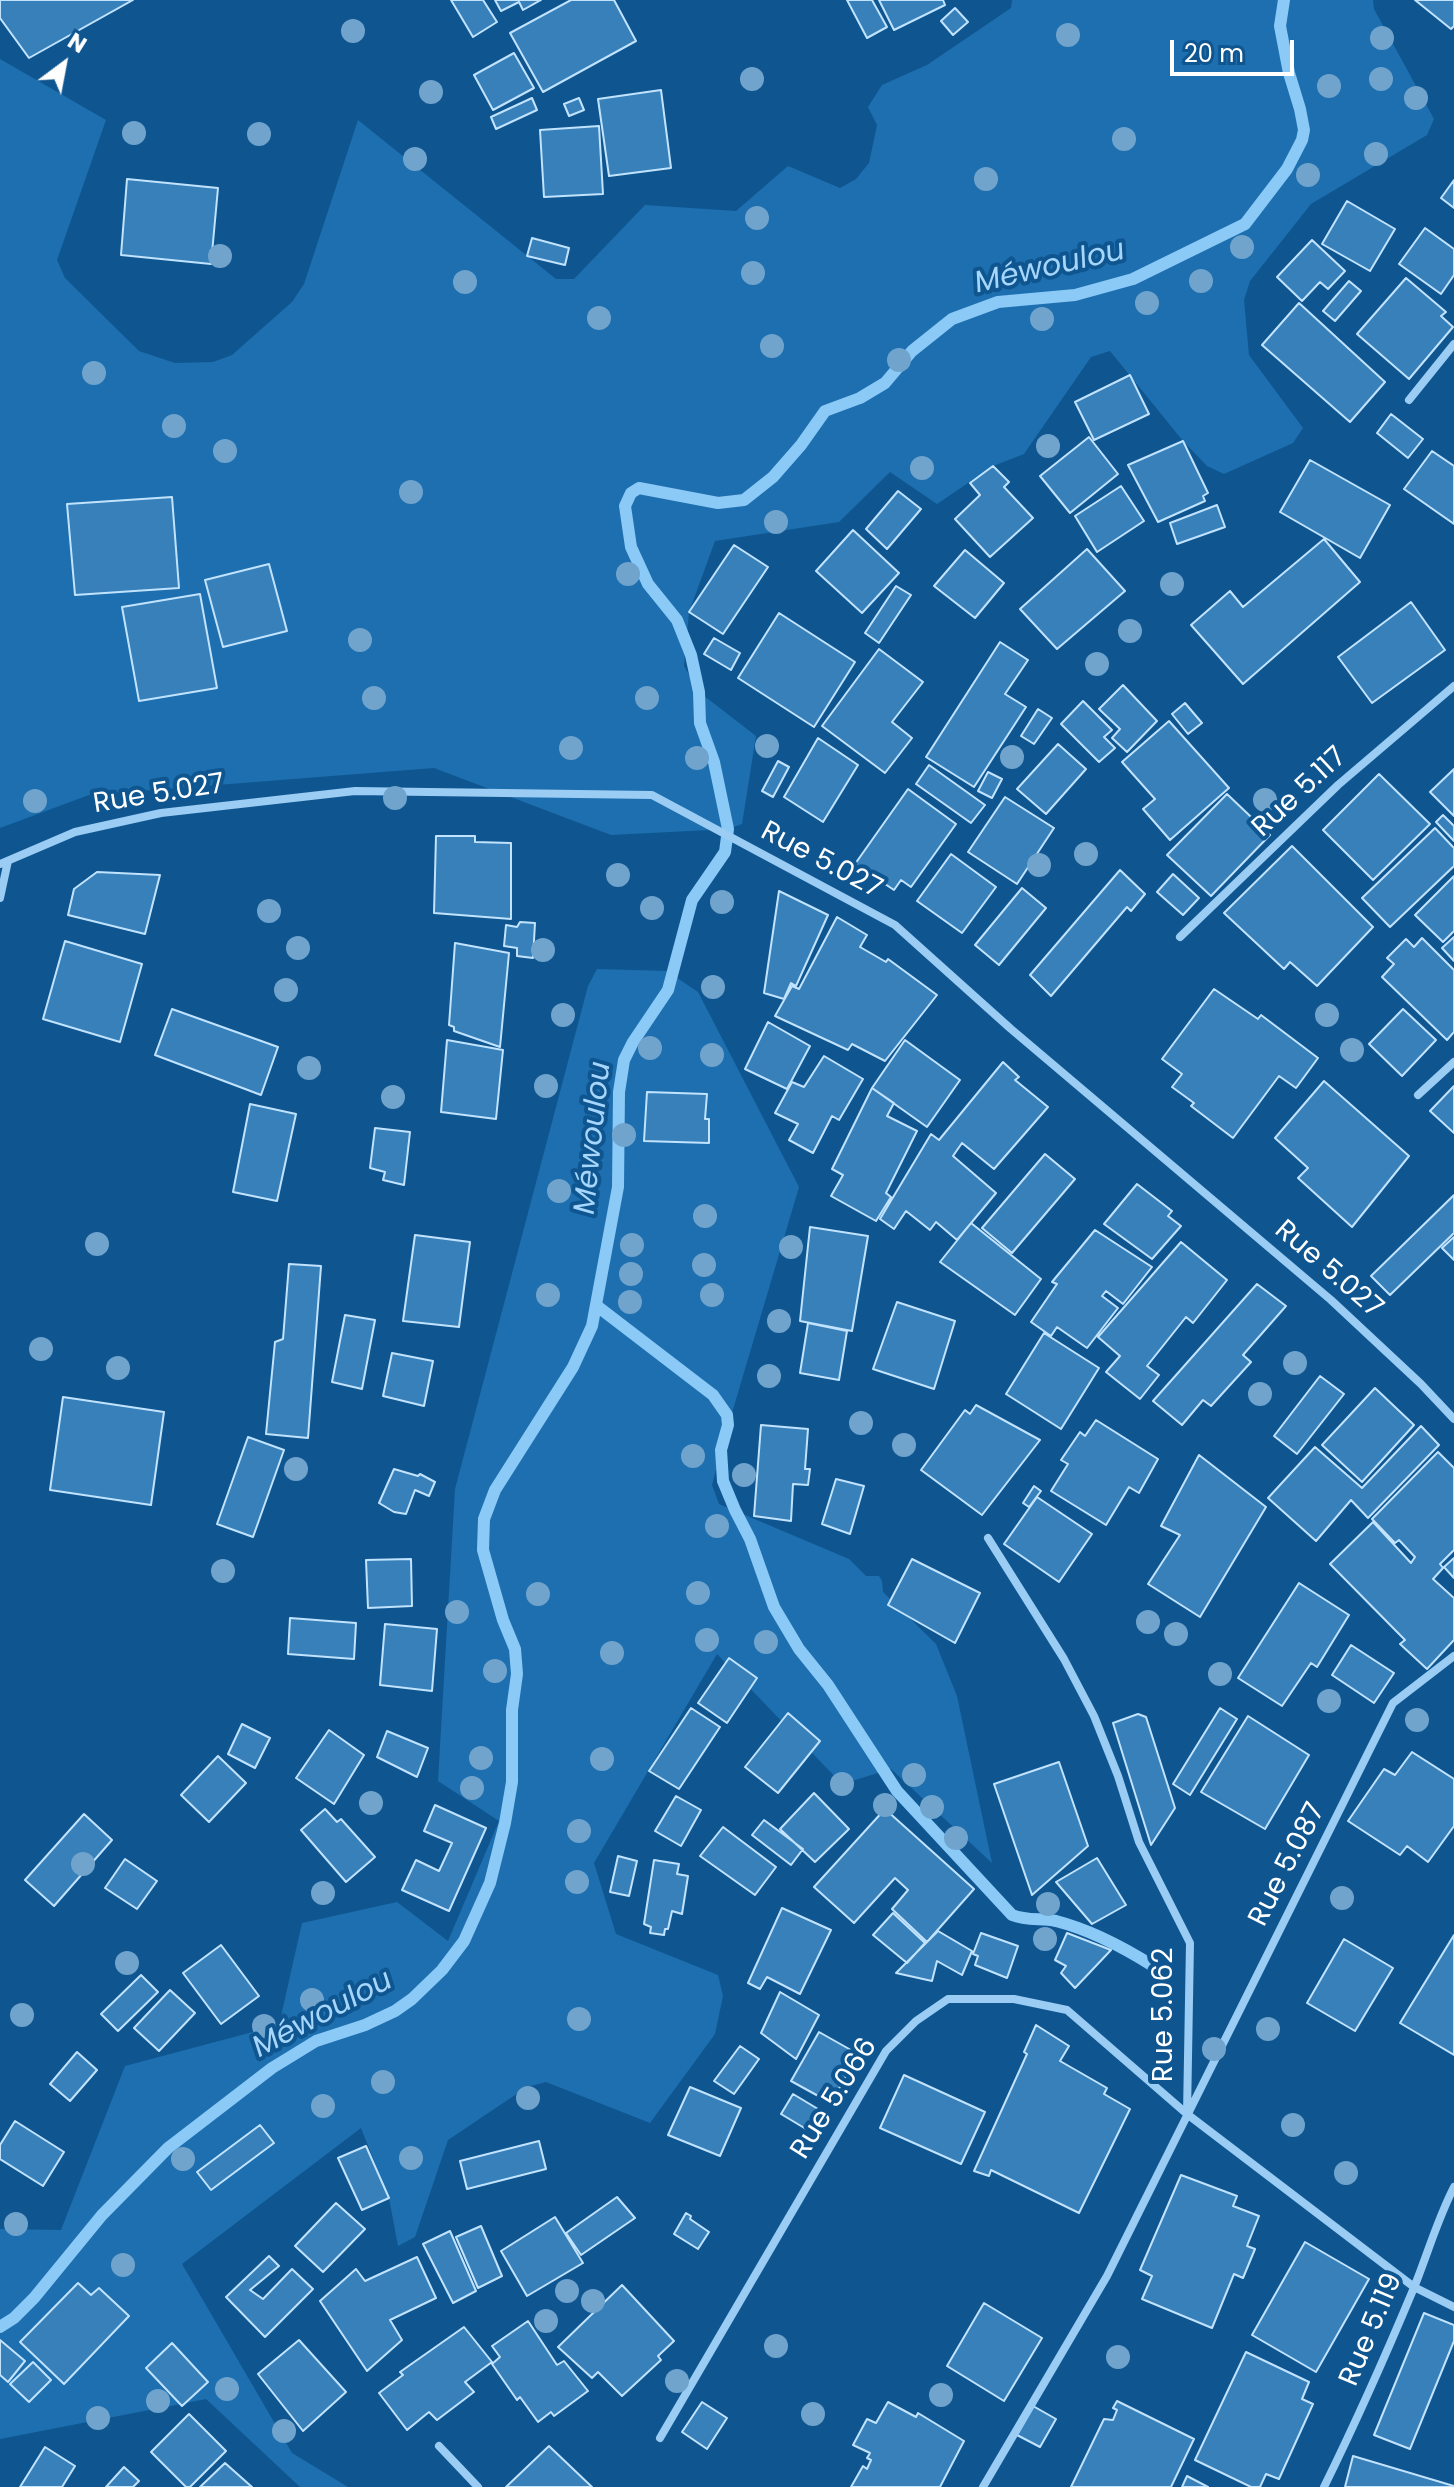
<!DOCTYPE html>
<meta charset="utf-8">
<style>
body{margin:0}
#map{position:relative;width:1454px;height:2487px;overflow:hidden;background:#0f5691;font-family:Poppins,sans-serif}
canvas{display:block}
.north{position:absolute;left:24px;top:24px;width:80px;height:80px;-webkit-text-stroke:6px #0f5691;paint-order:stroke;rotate:32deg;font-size:22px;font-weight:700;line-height:32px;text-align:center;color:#fff}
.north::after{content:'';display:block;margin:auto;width:28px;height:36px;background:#fff;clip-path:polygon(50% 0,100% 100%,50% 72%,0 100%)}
.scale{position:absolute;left:1170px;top:40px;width:124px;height:36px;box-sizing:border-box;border:4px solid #fff;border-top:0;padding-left:10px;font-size:24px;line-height:28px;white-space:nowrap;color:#fff;-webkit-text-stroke:6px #0f5691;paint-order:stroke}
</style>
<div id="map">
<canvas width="1454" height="2487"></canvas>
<div class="north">N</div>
<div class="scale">20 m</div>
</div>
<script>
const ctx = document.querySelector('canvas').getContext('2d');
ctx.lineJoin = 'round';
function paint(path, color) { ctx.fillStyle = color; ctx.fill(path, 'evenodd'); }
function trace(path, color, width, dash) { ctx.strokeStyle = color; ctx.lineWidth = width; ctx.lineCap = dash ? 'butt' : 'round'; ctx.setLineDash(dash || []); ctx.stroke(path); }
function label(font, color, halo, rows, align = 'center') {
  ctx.font = font + ' Poppins,sans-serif'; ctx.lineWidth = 8; ctx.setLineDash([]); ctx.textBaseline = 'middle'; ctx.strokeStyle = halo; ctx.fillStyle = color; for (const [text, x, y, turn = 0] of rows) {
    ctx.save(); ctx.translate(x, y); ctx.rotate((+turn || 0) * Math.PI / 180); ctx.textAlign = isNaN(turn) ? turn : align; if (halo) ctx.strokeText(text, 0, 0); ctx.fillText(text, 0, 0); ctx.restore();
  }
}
const green = new Path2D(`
 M1012 0H1373L1374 9 1434 119 1427 135 1311 204 1250 281 1244 300 1249 355 1303 428 1293 443 1224 474 1207 466 1183 441 1110 351 1091 357 1024 454 993 466 937 504 890 472 839 522 715 541 689 612 684 666 699 692 756 736 742 824 728 829 611 835 434 768 89 795 0 828V59L106 120 57 260 65 278 139 351 175 363 213 362 232 355 292 302 304 284 358 120 556 279H574L645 205 736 211 788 166 840 188 856 179 869 163 877 125 868 107 882 85 927 65 1011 8Z
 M597 969 667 971 698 992 799 1187 721 1450 712 1485 719 1504 849 1559 866 1576H879L882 1581 883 1592 936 1644 957 1696 992 1863 891 1769 842 1784 717 1654 594 1863 616 1934 718 1975 723 1996 715 2034 650 2123 546 2082 527 2087 448 2140 415 2237 398 2246 389 2198 361 2128 182 2264 292 2453 348 2487H300L206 2399 0 2439V2229L61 2230 125 2066 279 2025 302 1923 397 1902 448 1941 499 1821 438 1781 455 1489 588 986Z`);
const stream = new Path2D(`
 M597 1306 713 1395 727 1415 728 1425 721 1450 723 1481 735 1510 750 1539 774 1607 799 1649 828 1685 897 1791 1012 1915C1027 1921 1041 1918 1056 1921 1091 1930 1123 1947 1153 1966
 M0 2327 14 2318 34 2298 102 2215 168 2148 272 2068 316 2041 365 2025 395 2011 412 1999 442 1970 464 1941 490 1883 505 1823 512 1782V1710L517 1674 515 1649 503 1620 483 1550 484 1519 495 1490 573 1367 592 1326 618 1187 619 1092 624 1060 633 1042 668 990 692 900 725 852 728 829 714 762 700 723 699 692 691 655 677 620 648 584 631 547 625 506 631 493 639 488 718 503 744 500 773 477 801 445 825 411 860 398 885 383 912 351 952 319 998 302 1075 295 1133 279 1245 224 1287 169 1302 140 1304 130 1300 109 1289 73 1280 26 1284 0`);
const building = new Path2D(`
 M0 0H133L29 58 0 18Z
 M451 0H483L497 22 473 37Z
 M495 0H541L523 10 519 2 501 11Z
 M571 0H614L636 41 543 92 510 33Z
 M847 0H872L887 27 867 38Z
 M879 0H943L945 5 894 30Z
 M1415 0H1454V26L1451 29Z
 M955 8 968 22 953 35 941 21Z
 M514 53 534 88 493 110 474 75Z
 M661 90 671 168 609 176 598 99Z
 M532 98 537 110 496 129 491 117Z
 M579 98 584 110 569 116 564 104Z
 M599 126 603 194 544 197 540 130Z
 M127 179 218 188 211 264 121 255Z
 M1454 180V208L1441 198Z
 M1347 201 1395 229 1370 271 1322 244Z
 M1425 228 1454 249V275L1441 294 1399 264Z
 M532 238 569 248 565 265 527 256Z
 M1312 240 1345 271 1328 289 1320 282 1302 301 1277 277Z
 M1406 278 1446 312 1441 316 1453 327 1409 379 1357 334Z
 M1349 281 1361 291 1335 321 1323 311Z
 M1299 303 1385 382 1350 422 1262 345Z
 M1130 375 1149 414 1094 440 1075 402Z
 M1391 414 1423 439 1408 458 1377 433Z
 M1089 437 1118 474 1070 513 1040 476Z
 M1183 441 1208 493 1203 496 1205 501 1158 522 1128 465Z
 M1432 451 1454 466V524L1404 489Z
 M1310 460 1390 505 1360 558 1280 512Z
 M993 466 1009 482 1004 487 1033 518 990 557 955 519 980 495 970 483Z
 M1121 486 1144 521 1097 552 1075 516Z
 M898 491 921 509 887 549 866 529Z
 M172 497 179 588 75 595 67 504Z
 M1217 505 1225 527 1177 544 1170 523Z
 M853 530 899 573 862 613 816 571Z
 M1324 539 1360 582 1243 684 1191 625 1230 591 1243 607Z
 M734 545 768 567 723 634 689 612Z
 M1087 549 1125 591 1057 649 1020 609Z
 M965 550 1004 583 975 618 934 586Z
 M269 564 287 631 223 647 205 580Z
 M896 586 911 595 879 643 865 633Z
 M200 594 217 688 139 701 122 607Z
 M1411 602 1445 650 1372 703 1338 657Z
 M779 613 855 662 814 727 738 678Z
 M714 638 740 653 731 670 704 654Z
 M1000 642 1028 660 1005 694 1026 707 974 787 926 757Z
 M879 649 923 682 892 722 912 738 885 773 822 726Z
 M1123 685 1157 721 1127 752 1112 738 1120 729 1099 709Z
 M1083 701 1112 730 1104 737 1115 748 1099 762 1061 724Z
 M1185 703 1202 723 1188 734 1172 714Z
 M1038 709 1052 718 1034 744 1021 736Z
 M1169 721 1229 788 1170 840 1143 809 1155 799 1122 762Z
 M818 738 858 765 823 822 784 797Z
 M1058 744 1086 769 1046 814 1017 789Z
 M778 761 789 767 773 797 762 791Z
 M929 765 985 805 971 823 916 784Z
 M1454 769V816L1430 792Z
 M988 772 1002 779 992 798 978 791Z
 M1379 774 1430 824 1373 880 1323 830Z
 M908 789 956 824 911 887 901 880 894 890 855 864Z
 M1227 794 1270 835 1211 896 1167 855Z
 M1005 797 1054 828 1017 884 968 852Z
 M1443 815 1454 826V841L1436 822Z
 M1435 828 1454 848V866L1390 927 1362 898Z
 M436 836H475V842L511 843V919L434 913Z
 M1292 846 1373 927 1317 986 1290 962 1284 969 1224 913Z
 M951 854 996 887 962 933 917 901Z
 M1120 870 1145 894 1131 911 1127 907 1051 996 1030 975Z
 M97 872 160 875 145 934 68 915 74 889Z
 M1173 874 1199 898 1183 915 1157 892Z
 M1454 876V931L1443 942 1415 915Z
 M1022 888 1046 908 999 965 975 945Z
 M779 891 828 915 796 986 791 983 784 999 764 993Z
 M837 917 867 935 860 947 886 962 888 959 937 995 885 1061 852 1044 848 1050 775 1016 792 986 799 989Z
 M520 922 535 923 533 958 517 956V948L504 946 506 925 517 927Z
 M1454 937V961L1442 948Z
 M1422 938 1454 970V1032L1447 1040 1382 977 1394 964 1387 958 1406 939 1414 947Z
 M65 941 142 964 120 1042 43 1019Z
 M455 943 509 953 500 1047 454 1031V1027L449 1025Z
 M1214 989 1258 1019 1261 1015 1318 1058 1296 1088 1279 1076 1233 1138 1191 1106 1194 1103 1172 1087 1182 1074 1162 1059Z
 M172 1009 278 1047 261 1095 155 1055Z
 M1403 1009 1436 1040 1402 1076 1369 1044Z
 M768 1022 810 1046 787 1089 745 1069Z
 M447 1040 503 1050 496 1119 441 1112Z
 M905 1040 960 1080 927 1127 872 1088Z
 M824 1056 863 1079 839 1120 832 1116 813 1153 789 1140 798 1124 775 1113 792 1082 804 1087Z
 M1003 1062 1019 1077 1015 1080 1048 1107 994 1169 962 1143 953 1156 996 1193 957 1240 936 1222 930 1230 906 1211 894 1229 880 1219 931 1134 939 1140Z
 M1324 1081 1409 1156 1352 1227 1298 1178 1308 1168 1275 1138Z
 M1454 1086V1133L1430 1111Z
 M872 1088 894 1103 887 1116 917 1131 886 1193 891 1197 876 1221 831 1196 843 1175 832 1169Z
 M647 1092 707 1094 705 1119H709V1143L644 1141Z
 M250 1104 296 1114 277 1201 233 1192Z
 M375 1128 410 1132 404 1185 383 1180 385 1172 370 1168Z
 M1045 1154 1075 1179 1012 1253 982 1228Z
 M1137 1184 1172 1211 1168 1216 1181 1226 1152 1259 1104 1224Z
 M1454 1195V1233L1390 1295 1371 1276Z
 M971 1223 1041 1279 1015 1315 940 1262Z
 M810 1227 868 1236 852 1331 800 1321Z
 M1095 1230 1152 1267 1123 1304 1106 1291 1102 1296 1118 1308 1087 1348 1057 1327 1051 1336 1031 1322 1057 1284 1052 1282Z
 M415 1235 470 1242 459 1327 403 1321Z
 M1454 1237V1260L1442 1248Z
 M1181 1242 1227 1280 1193 1323 1186 1317 1147 1366 1159 1375 1140 1399 1106 1372 1120 1356 1098 1337Z
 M289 1264 321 1266 308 1438 266 1434 275 1342 283 1339Z
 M1257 1284 1286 1306 1243 1355 1251 1362 1211 1406 1203 1400 1182 1425 1153 1401Z
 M897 1302 955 1321 934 1389 873 1369Z
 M345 1315 375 1320 362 1389 332 1382Z
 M808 1323 847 1331 839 1380 800 1373Z
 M1044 1333 1099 1368 1061 1429 1006 1394Z
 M392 1353 433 1361 424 1406 383 1396Z
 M1320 1376 1344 1394 1297 1454 1274 1436Z
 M1375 1388 1414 1425 1362 1482 1322 1445Z
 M63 1397 164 1412 151 1505 50 1490Z
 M976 1405 1040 1440 982 1515 921 1470 965 1410 970 1414Z
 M1096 1420 1158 1459 1139 1493 1129 1487 1106 1525 1051 1491 1068 1464 1061 1460 1080 1432 1085 1436Z
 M761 1425 808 1429 805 1469H810L808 1485 793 1484 791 1521 754 1516Z
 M1421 1426 1439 1445 1368 1518 1351 1500 1316 1541 1268 1498 1315 1447 1362 1488Z
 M248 1437 284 1450 253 1537 217 1524Z
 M1438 1452 1454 1468V1550L1440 1564 1443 1568 1433 1579 1454 1598V1640L1427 1669 1400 1644 1405 1640 1330 1564 1373 1522 1411 1563 1415 1557 1399 1540 1395 1543 1372 1519Z
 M1199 1455 1266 1507 1200 1617 1148 1584 1180 1535 1161 1526Z
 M394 1469 418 1476 420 1474 435 1482 429 1496 415 1490 406 1514 394 1512 379 1503Z
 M836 1479 864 1486 850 1534 822 1524Z
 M1034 1486 1041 1491 1029 1507 1023 1503Z
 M1037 1497 1092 1534 1059 1582 1004 1544Z
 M1454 1558V1578L1444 1567Z
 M411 1559 412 1606 368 1608 366 1560Z
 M912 1559 980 1593 955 1643 888 1605Z
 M1299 1583 1349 1615 1317 1667 1311 1663 1282 1706 1238 1678Z
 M290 1618 356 1623 354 1659 288 1654Z
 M385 1624 437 1629 432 1691 380 1685Z
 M1351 1645 1394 1673 1374 1703 1332 1675Z
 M729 1658 757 1678 727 1723 698 1703Z
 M691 1708 720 1727 679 1789 649 1771Z
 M1220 1708 1237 1719 1190 1795 1173 1784Z
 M788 1713 820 1741 778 1793 745 1767Z
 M1138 1714 1146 1717 1175 1808 1151 1845 1113 1723Z
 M1248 1716 1309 1755 1265 1829 1201 1792Z
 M242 1724 270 1738 255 1768 228 1754Z
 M329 1730 364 1755 334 1804 296 1778Z
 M387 1731 428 1748 417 1777 377 1757Z
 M1412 1752 1454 1779V1826L1428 1862 1407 1846 1400 1855 1348 1821 1384 1769 1395 1775Z
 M218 1756 246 1783 209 1822 181 1795Z
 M1059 1762 1088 1846 1032 1895 994 1784Z
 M814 1793 849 1829 815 1862 780 1829Z
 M676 1796 701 1810 681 1846 655 1831Z
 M435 1805 486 1828 449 1911 402 1890 416 1860 439 1871 452 1843 424 1831Z
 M325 1809 337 1822 341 1819 375 1857 346 1882 301 1830Z
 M885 1809 974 1889 927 1942 892 1909 908 1890 895 1878 854 1923 814 1887Z
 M84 1814 112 1840 54 1906 25 1880Z
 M764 1820 803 1849 791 1865 752 1835Z
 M723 1827 776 1867 755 1895 700 1856Z
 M618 1856 637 1861 629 1896 610 1892Z
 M1097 1858 1126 1905 1092 1924 1056 1882Z
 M125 1859 157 1881 137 1909 105 1888Z
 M654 1860 679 1864 677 1874 688 1876 682 1914 672 1911 668 1929H665L664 1935 650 1933 651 1927 644 1924Z
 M782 1908 831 1930 800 1994 767 1977 760 1989 748 1983Z
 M893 1913 925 1943 907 1963 873 1935Z
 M938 1931 972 1951 962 1975 937 1961 932 1981 896 1973Z
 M981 1933 1018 1946 1007 1978 975 1965 978 1956 973 1954Z
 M1067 1933 1111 1950 1075 1988 1061 1973 1066 1966 1055 1960Z
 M1454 1935V2055L1400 2023Z
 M1344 1939 1393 1968 1355 2031 1307 2003Z
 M221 1945 259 1996 221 2024 183 1973Z
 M141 1975 158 1992 118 2031 101 2014Z
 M170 1990 195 2013 159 2051 134 2028Z
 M780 1992 819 2015 796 2059 761 2033Z
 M1036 2025 1069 2046 1060 2061 1107 2088 1104 2094 1130 2109 1079 2213 991 2170 989 2176 974 2171 1027 2054 1024 2052Z
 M819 2032 858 2054 831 2103 791 2081Z
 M740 2046 759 2059 734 2094 714 2081Z
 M77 2052 97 2070 70 2101 50 2084Z
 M904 2075 985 2112 961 2164 880 2128Z
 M690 2087 741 2108 720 2156 668 2135Z
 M793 2094 818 2109 806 2129 781 2114Z
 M15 2121 64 2152 43 2186 0 2159V2145Z
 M260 2125 274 2143 211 2190 197 2172Z
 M539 2141 546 2169 467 2189 460 2161Z
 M366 2146 389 2198 362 2210 338 2158Z
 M1181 2175 1237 2196 1233 2206 1259 2216 1247 2246 1255 2249 1243 2278 1234 2274 1212 2328 1142 2299 1152 2276 1140 2270Z
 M617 2197 635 2218 581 2255 566 2233Z
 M336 2203 365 2229 323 2272 295 2246Z
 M686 2213 691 2216 690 2219 709 2232 698 2249 674 2234Z
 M555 2217 583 2263 527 2296 501 2251Z
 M481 2226 502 2276 478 2288 456 2237Z
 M450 2231 476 2291 453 2303 423 2244Z
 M1305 2242 1369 2279 1316 2372 1252 2335Z
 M269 2256 279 2266 250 2290 263 2299 292 2269 313 2289 265 2337 226 2297Z
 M417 2257 436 2298 390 2320 402 2340 367 2371 320 2301 356 2269 365 2281Z
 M78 2283 91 2295 99 2288 129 2316 64 2384 20 2342Z
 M622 2285 674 2341 658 2356 661 2360 622 2396 598 2372 592 2378 558 2347Z
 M984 2303 1042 2338 1004 2401 947 2366Z
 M1424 2313 1454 2325V2341L1410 2449 1374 2435Z
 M528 2321 557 2365 564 2361 588 2391 554 2416 551 2412 538 2422 520 2397 517 2400 492 2364 500 2357 492 2346Z
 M464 2327 492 2362 465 2382 474 2392 437 2420 429 2412 407 2430 379 2393 403 2375 400 2372Z
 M0 2340 25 2361 8 2382 0 2375Z
 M299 2340 346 2392 303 2431 258 2374Z
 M172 2343 208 2382 182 2406 146 2368Z
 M1246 2352 1309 2382 1302 2399 1313 2404 1279 2479 1266 2474 1260 2487H1251L1195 2460Z
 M33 2362 51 2380 29 2402 10 2384Z
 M1117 2401 1194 2439 1171 2487H1071L1104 2419 1113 2420 1117 2410 1113 2408Z
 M702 2402 727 2418 707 2449 682 2432Z
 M888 2402 916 2417 918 2413 964 2441 940 2487H851L863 2466 867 2469 871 2460 867 2458 870 2453 853 2445 867 2419 876 2423Z
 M1033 2406 1056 2419 1040 2447 1017 2435Z
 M189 2414 226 2451 190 2487H186L151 2452Z
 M549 2446 592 2487H506Z
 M45 2447 75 2466 62 2487H20Z
 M1353 2456 1454 2486V2487H1345Z
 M225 2463 252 2487H200Z
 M124 2467 139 2481 133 2487H106Z
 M1187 2476 1208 2487H1182Z`);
const street = new Path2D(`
 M1409 400 1454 344
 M0 864 75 832 161 813 355 791 652 795 895 925 1011 1029 1331 1300 1421 1384 1454 1419
 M0 898 8 861
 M1180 937 1338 785 1454 686
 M1418 1095 1454 1062
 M988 1538 1064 1659 1094 1716 1118 1776 1139 1842 1190 1943 1187 2114 1414 2287 1454 2307
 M660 2438 886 2051 916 2021 948 1999H1014L1067 2010 1187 2114
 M439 2446 478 2487
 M983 2487 1107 2276 1393 1703 1454 1656
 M1324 2487C1356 2422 1385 2357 1413 2290 1427 2256 1437 2220 1454 2187`);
const trees = [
 [353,31],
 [1068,35],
 [1382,38],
 [752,79],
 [1381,79],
 [1329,86],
 [431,92],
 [1416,98],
 [134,133],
 [259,134],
 [1124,139],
 [1376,154],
 [415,159],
 [1308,175],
 [986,179],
 [757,218],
 [1242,247],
 [220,256],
 [753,273],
 [1201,281],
 [465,282],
 [1147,303],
 [599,318],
 [1042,319],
 [772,346],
 [899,360],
 [94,373],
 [174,426],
 [1048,446],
 [225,451],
 [922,468],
 [411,492],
 [776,522],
 [628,574],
 [1172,584],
 [1130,631],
 [360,640],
 [1097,664],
 [374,698],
 [647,698],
 [767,746],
 [571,748],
 [1012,757],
 [697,758],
 [395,798],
 [1265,800],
 [35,801],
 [1086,854],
 [1039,865],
 [618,875],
 [722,902],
 [652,908],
 [269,911],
 [298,948],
 [543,950],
 [713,987],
 [286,990],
 [563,1015],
 [1327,1015],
 [650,1048],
 [1352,1050],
 [712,1055],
 [309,1068],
 [546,1086],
 [393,1097],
 [624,1135],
 [559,1191],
 [705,1216],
 [97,1244],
 [632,1245],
 [791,1247],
 [704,1265],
 [631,1274],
 [548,1295],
 [712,1295],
 [630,1302],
 [779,1321],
 [41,1349],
 [1295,1363],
 [118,1368],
 [769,1376],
 [1260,1394],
 [861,1423],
 [904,1445],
 [693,1456],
 [296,1469],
 [744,1475],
 [717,1526],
 [223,1571],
 [698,1593],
 [538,1594],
 [457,1612],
 [1148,1622],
 [1176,1634],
 [707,1640],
 [766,1642],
 [612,1653],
 [495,1671],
 [1220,1674],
 [1329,1701],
 [1417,1720],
 [481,1758],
 [602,1759],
 [914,1775],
 [842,1784],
 [472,1788],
 [371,1803],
 [885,1805],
 [932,1807],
 [579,1831],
 [956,1838],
 [83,1864],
 [577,1882],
 [323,1893],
 [1342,1898],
 [1048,1904],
 [1045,1939],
 [127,1963],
 [312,2000],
 [22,2015],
 [579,2019],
 [264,2026],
 [1268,2029],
 [1214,2049],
 [383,2082],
 [528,2098],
 [323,2106],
 [1293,2125],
 [411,2158],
 [183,2159],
 [1346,2173],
 [16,2224],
 [123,2265],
 [567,2291],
 [593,2301],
 [546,2321],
 [776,2346],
 [1118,2357],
 [677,2381],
 [227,2389],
 [941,2395],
 [158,2401],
 [813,2414],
 [98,2418],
 [284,2431]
];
const streetNames = [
 ["Rue 5.117",1300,793,-43],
 ["Rue 5.027",159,795,-9],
 ["Rue 5.027",821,861,28],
 ["Rue 5.027",1328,1270,41],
 ["Rue 5.087",1288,1865,-63],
 ["Rue 5.062",1165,2015,-90],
 ["Rue 5.066",835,2099,-58],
 ["Rue 5.119",1372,2330,-67]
];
const waterNames = [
 ["Méwoulou",1050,268,-13],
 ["Méwoulou",594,1138,-84],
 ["Méwoulou",323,2015,-28]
];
paint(green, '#1d6faf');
trace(stream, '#8bc9f7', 12);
paint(building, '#3780ba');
trace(building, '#c1e3fe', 2);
trace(street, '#9accf4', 8);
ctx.fillStyle = '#71a4cd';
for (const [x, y] of trees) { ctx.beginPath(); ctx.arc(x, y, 12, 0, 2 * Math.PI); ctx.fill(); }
label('28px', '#fff', '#0f5691', streetNames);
label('italic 30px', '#a6d6fb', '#0f5691', waterNames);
</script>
